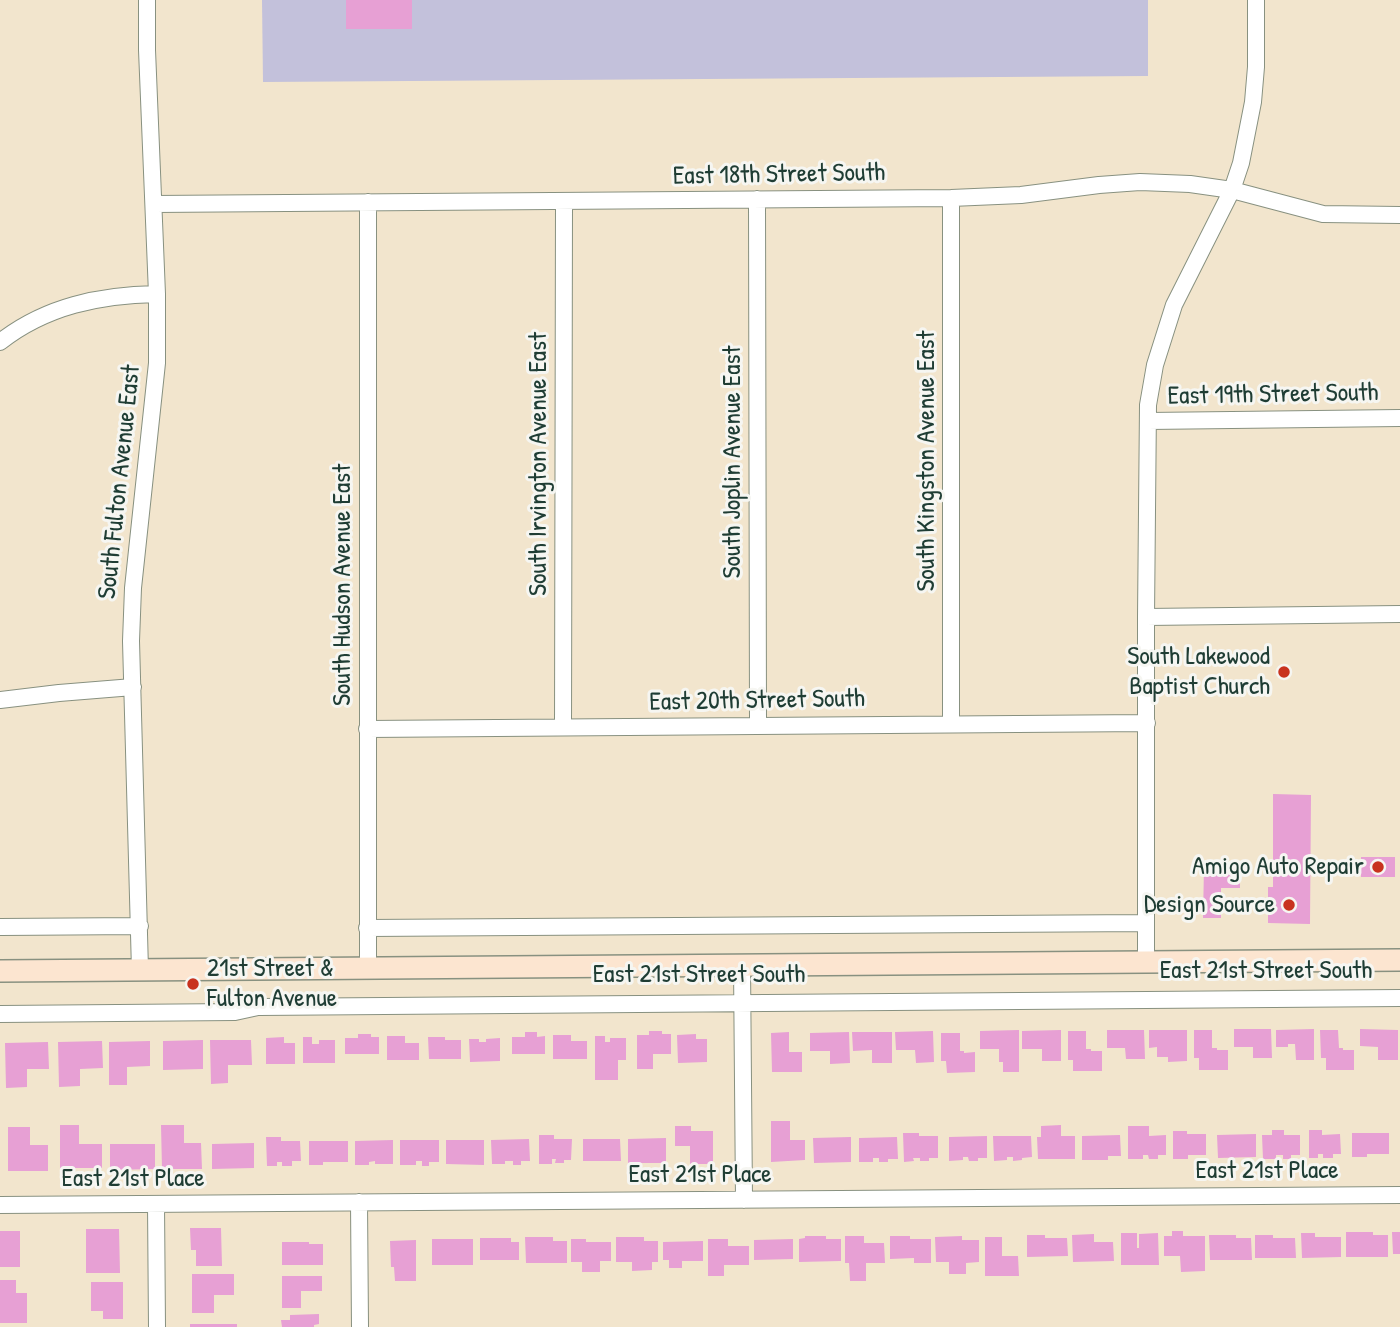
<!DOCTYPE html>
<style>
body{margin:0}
canvas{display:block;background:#f2e5cd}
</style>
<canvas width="1400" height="1327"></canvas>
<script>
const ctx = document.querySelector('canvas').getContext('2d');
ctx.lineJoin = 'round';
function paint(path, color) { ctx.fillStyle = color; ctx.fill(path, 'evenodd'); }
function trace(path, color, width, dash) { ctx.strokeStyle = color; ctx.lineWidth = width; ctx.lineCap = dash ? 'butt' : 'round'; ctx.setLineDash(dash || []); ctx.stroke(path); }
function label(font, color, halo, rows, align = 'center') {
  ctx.font = font + ' "Patrick Hand",sans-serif'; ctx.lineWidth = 6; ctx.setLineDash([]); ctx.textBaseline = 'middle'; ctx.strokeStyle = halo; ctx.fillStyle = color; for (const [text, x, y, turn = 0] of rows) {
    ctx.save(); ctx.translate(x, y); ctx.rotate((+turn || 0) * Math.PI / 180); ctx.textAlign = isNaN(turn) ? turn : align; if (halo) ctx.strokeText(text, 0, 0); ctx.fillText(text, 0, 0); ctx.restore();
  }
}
const industrial = new Path2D(`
 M262 0H1148V76L263 82Z`);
const building = new Path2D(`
 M346 0H412V29H346Z
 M1273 794 1311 795 1310 924 1268 923V887H1273Z
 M1361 857H1395V877H1361Z
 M1204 866 1240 867V888H1221V918H1203Z
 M1234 1029H1271L1272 1058H1253V1047H1234Z
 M1314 1029V1060H1296L1295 1044H1288V1047H1276V1030Z
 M1360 1029 1398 1030V1060H1378V1047L1360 1046Z
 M1019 1030V1072H1003V1062H999V1049H980V1031Z
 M1061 1030V1061H1042V1049H1022V1031Z
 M1107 1030H1144L1145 1059H1126L1125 1048H1107Z
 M1149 1030H1187V1061L1168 1062V1057H1157V1047L1149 1048Z
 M1194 1030H1212V1048H1217V1050H1228V1070H1199V1058H1194Z
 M1320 1030H1338L1339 1048H1343V1050H1354V1070H1326V1058H1321Z
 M649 1031H662V1034H671V1054H653V1069H637V1035H649Z
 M933 1031 934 1062 916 1063 915 1050H896L895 1032Z
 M1068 1031H1086V1049H1091V1051H1102V1071H1073V1060H1068Z
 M525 1032H537V1037L545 1036V1054H512V1037H525Z
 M789 1032V1052H802V1072H772L771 1033Z
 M849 1032 850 1063 830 1064V1051H810V1033Z
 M852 1032H892V1063H872V1050L853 1051Z
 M941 1033H960V1051H964V1053L975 1052V1072L947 1073 946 1061H941Z
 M358 1034H371V1037H379V1054H345V1038H358Z
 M696 1034V1039H707V1062L678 1063 677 1035Z
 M553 1035H571V1041H587V1059H553Z
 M387 1036H405V1043H419V1060H387Z
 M595 1036H605V1042H610V1038H626V1060H618V1080H595Z
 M284 1037V1043H295V1064H266V1038Z
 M303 1037H312V1044H319V1040H335V1063H303Z
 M428 1037H445V1040H461V1059H429Z
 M500 1038V1061L470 1062 469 1039H479V1042H486V1039Z
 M203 1040V1069L163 1070V1041Z
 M210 1040H251L252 1065H228V1083L211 1084Z
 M102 1041 103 1068 80 1069V1086L59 1087 58 1042Z
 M150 1041V1066L127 1067V1085H109V1042Z
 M48 1042 49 1069H27V1087L6 1088 5 1043Z
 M771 1121H790V1140H805V1160L771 1162Z
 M60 1125H79V1144H102V1168H60Z
 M161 1125H184V1143H201L202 1169H162Z
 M1061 1125V1136H1075V1159H1038L1037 1137H1041V1126Z
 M675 1126H691V1131H713V1164H690V1146H675Z
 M1128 1126H1149V1136L1166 1135V1155H1158V1159H1149L1148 1155H1143V1159H1128Z
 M8 1127H30V1145H48V1171H8Z
 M1272 1130H1284V1135H1300V1155H1291V1159H1283V1155H1276V1159H1263L1262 1135H1272Z
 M1309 1130H1322V1135L1340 1134 1341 1154H1333V1158H1323V1154H1318V1158H1309Z
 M1173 1131H1187V1134H1206V1155H1188V1159H1173Z
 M903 1133H919V1136H938V1158H929V1161H920V1158H913L914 1161 904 1162Z
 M1352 1133H1389V1154H1367V1157H1352Z
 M1256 1134V1157L1218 1158 1217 1135Z
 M539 1135H554V1139H572L571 1160H564V1163H555L556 1159H552V1164H539Z
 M1120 1135 1121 1156H1108V1160H1082V1136Z
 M987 1136V1158H978V1161H969L968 1157H963V1160L949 1161V1137Z
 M993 1136H1031L1032 1157 1022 1158V1160L1013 1161V1157H1007V1160L994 1161Z
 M266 1137H281V1141H300L301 1161H292V1166H282V1162H277V1166H267Z
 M851 1137V1162L814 1163 813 1138Z
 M897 1137 898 1159H888V1162H879V1158H873V1162H859V1138Z
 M666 1138V1163H628V1139Z
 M529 1139 530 1161H521V1165H513V1161H505V1164H492L491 1140Z
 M583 1139H620L621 1161H583Z
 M393 1140V1164H375V1161L369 1162V1165H355V1141Z
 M400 1140H439V1162H429V1166H422V1161H416V1165H400Z
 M446 1140H484V1165L446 1164Z
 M309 1141H348V1162H323V1165H309Z
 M254 1143V1168L212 1169V1144Z
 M110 1144H155V1169L110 1170Z
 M190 1228H221L222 1266H196V1250H191Z
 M86 1229H119L120 1273H86Z
 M0 1231H20V1267H0Z
 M1172 1231H1183V1236H1205V1271L1181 1272 1180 1256H1164V1236H1172Z
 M1346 1232H1373V1235H1388V1257H1346Z
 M1392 1232H1400V1254H1393Z
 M1121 1233H1137V1248H1139V1234L1158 1233 1159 1265H1121Z
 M1301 1233H1315V1237H1341V1257L1302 1258Z
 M1094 1234V1242H1113L1114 1261 1073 1262 1072 1235Z
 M1027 1235H1045V1238H1067L1068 1256 1027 1257Z
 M1209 1235H1236V1238H1251L1252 1260H1210Z
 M1255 1235H1273V1238H1295L1296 1258H1255Z
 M805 1236H826V1239H841V1261L799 1262V1239L805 1238Z
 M845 1236H864V1243H884L885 1263H866V1281H850L849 1263H845Z
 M890 1236H910V1239H931V1263H914V1258L890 1259Z
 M962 1236V1240H979V1262L966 1263V1274H949V1262H936L935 1237Z
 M525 1237H553V1241H567V1263H526Z
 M616 1237H644V1241H658V1262H652V1270L632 1271V1262H616Z
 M985 1237H1002V1256H1018L1019 1276H985Z
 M480 1238H511V1242H519V1260H480Z
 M432 1239H473V1265H432Z
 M571 1239H586V1242H611V1261H600V1272H582V1262H571Z
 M708 1239H728V1246H749V1265H724V1276H708Z
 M793 1239V1259L754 1260V1240Z
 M416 1240V1281H395L394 1267H391L390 1241Z
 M703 1241V1261H682V1268H669V1260H663V1242Z
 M282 1242H309V1244H323V1265H282Z
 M192 1274H234V1295H214V1313H192Z
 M282 1276H322V1291H301V1308H282Z
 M0 1280H16V1293H27V1323H0Z
 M91 1282H123V1319H103V1311H91Z
 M319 1314V1324L314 1325V1327H282L281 1320H290V1315Z
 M190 1324H237V1327H190Z`);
const street = new Path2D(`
 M757 199 758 725
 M154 204 951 198 1021 195 1099 185 1140 182 1190 184 1232 190 1323 214 1400 215
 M0 342C46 306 100 295 157 294
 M1148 421 1400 418
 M1146 617 1400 614
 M0 700 59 693 133 687
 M951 724V198
 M563 727 564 202
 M367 729 1147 723
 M0 927 140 926
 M367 928 1146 923
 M1146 961V617L1148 405 1155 365 1174 305 1232 190 1241 163 1253 102 1256 67V0
 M742 965 744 1200
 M368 967V202
 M140 970 131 641 133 588 157 363V294L147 50V0
 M0 1014 235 1012 258 1007 1400 998
 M359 1202 360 1327
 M156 1204 157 1327
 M0 1205 1400 1195`);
const secondary = new Path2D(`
 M0 971 1400 960`);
const markers = [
 [1284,672,7,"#c8321e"],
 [1378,867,7,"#c8321e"],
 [1289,905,7,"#c8321e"],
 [193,984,7,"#c8321e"]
];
const streetNames = [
 ["East 18th Street South",779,175,-1],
 ["East 19th Street South",1273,395,-1],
 ["South Kingston Avenue East",927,461,-90],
 ["South Joplin Avenue East",733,462,-90],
 ["South Irvington Avenue East",539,464,-90],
 ["South Fulton Avenue East",120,482,-84],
 ["South Hudson Avenue East",343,585,-90],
 ["East 20th Street South",757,701,-1],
 ["East 21st Street South",1266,971],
 ["East 21st Street South",699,975],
 ["East 21st Place",1267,1171],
 ["East 21st Place",700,1175],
 ["East 21st Place",133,1179]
];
const poiNames = [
 ["South Lakewood",1270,657],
 ["Baptist Church",1270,687],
 ["Amigo Auto Repair",1364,867],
 ["Design Source",1275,905],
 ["21st Street &",207,969,"left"],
 ["Fulton Avenue",207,999,"left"]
];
paint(industrial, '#c3c1db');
paint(building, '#e7a0d4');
trace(street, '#889180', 18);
trace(secondary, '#889180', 24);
trace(street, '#fff', 16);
trace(secondary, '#fce5d0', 21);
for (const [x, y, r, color] of markers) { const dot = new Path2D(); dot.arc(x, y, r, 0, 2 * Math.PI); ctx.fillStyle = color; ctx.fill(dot); trace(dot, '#f6f6f2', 2.5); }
label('26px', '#1f3d34', '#f6f6f2', streetNames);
label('26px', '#1f3d34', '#f6f6f2', poiNames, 'right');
</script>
